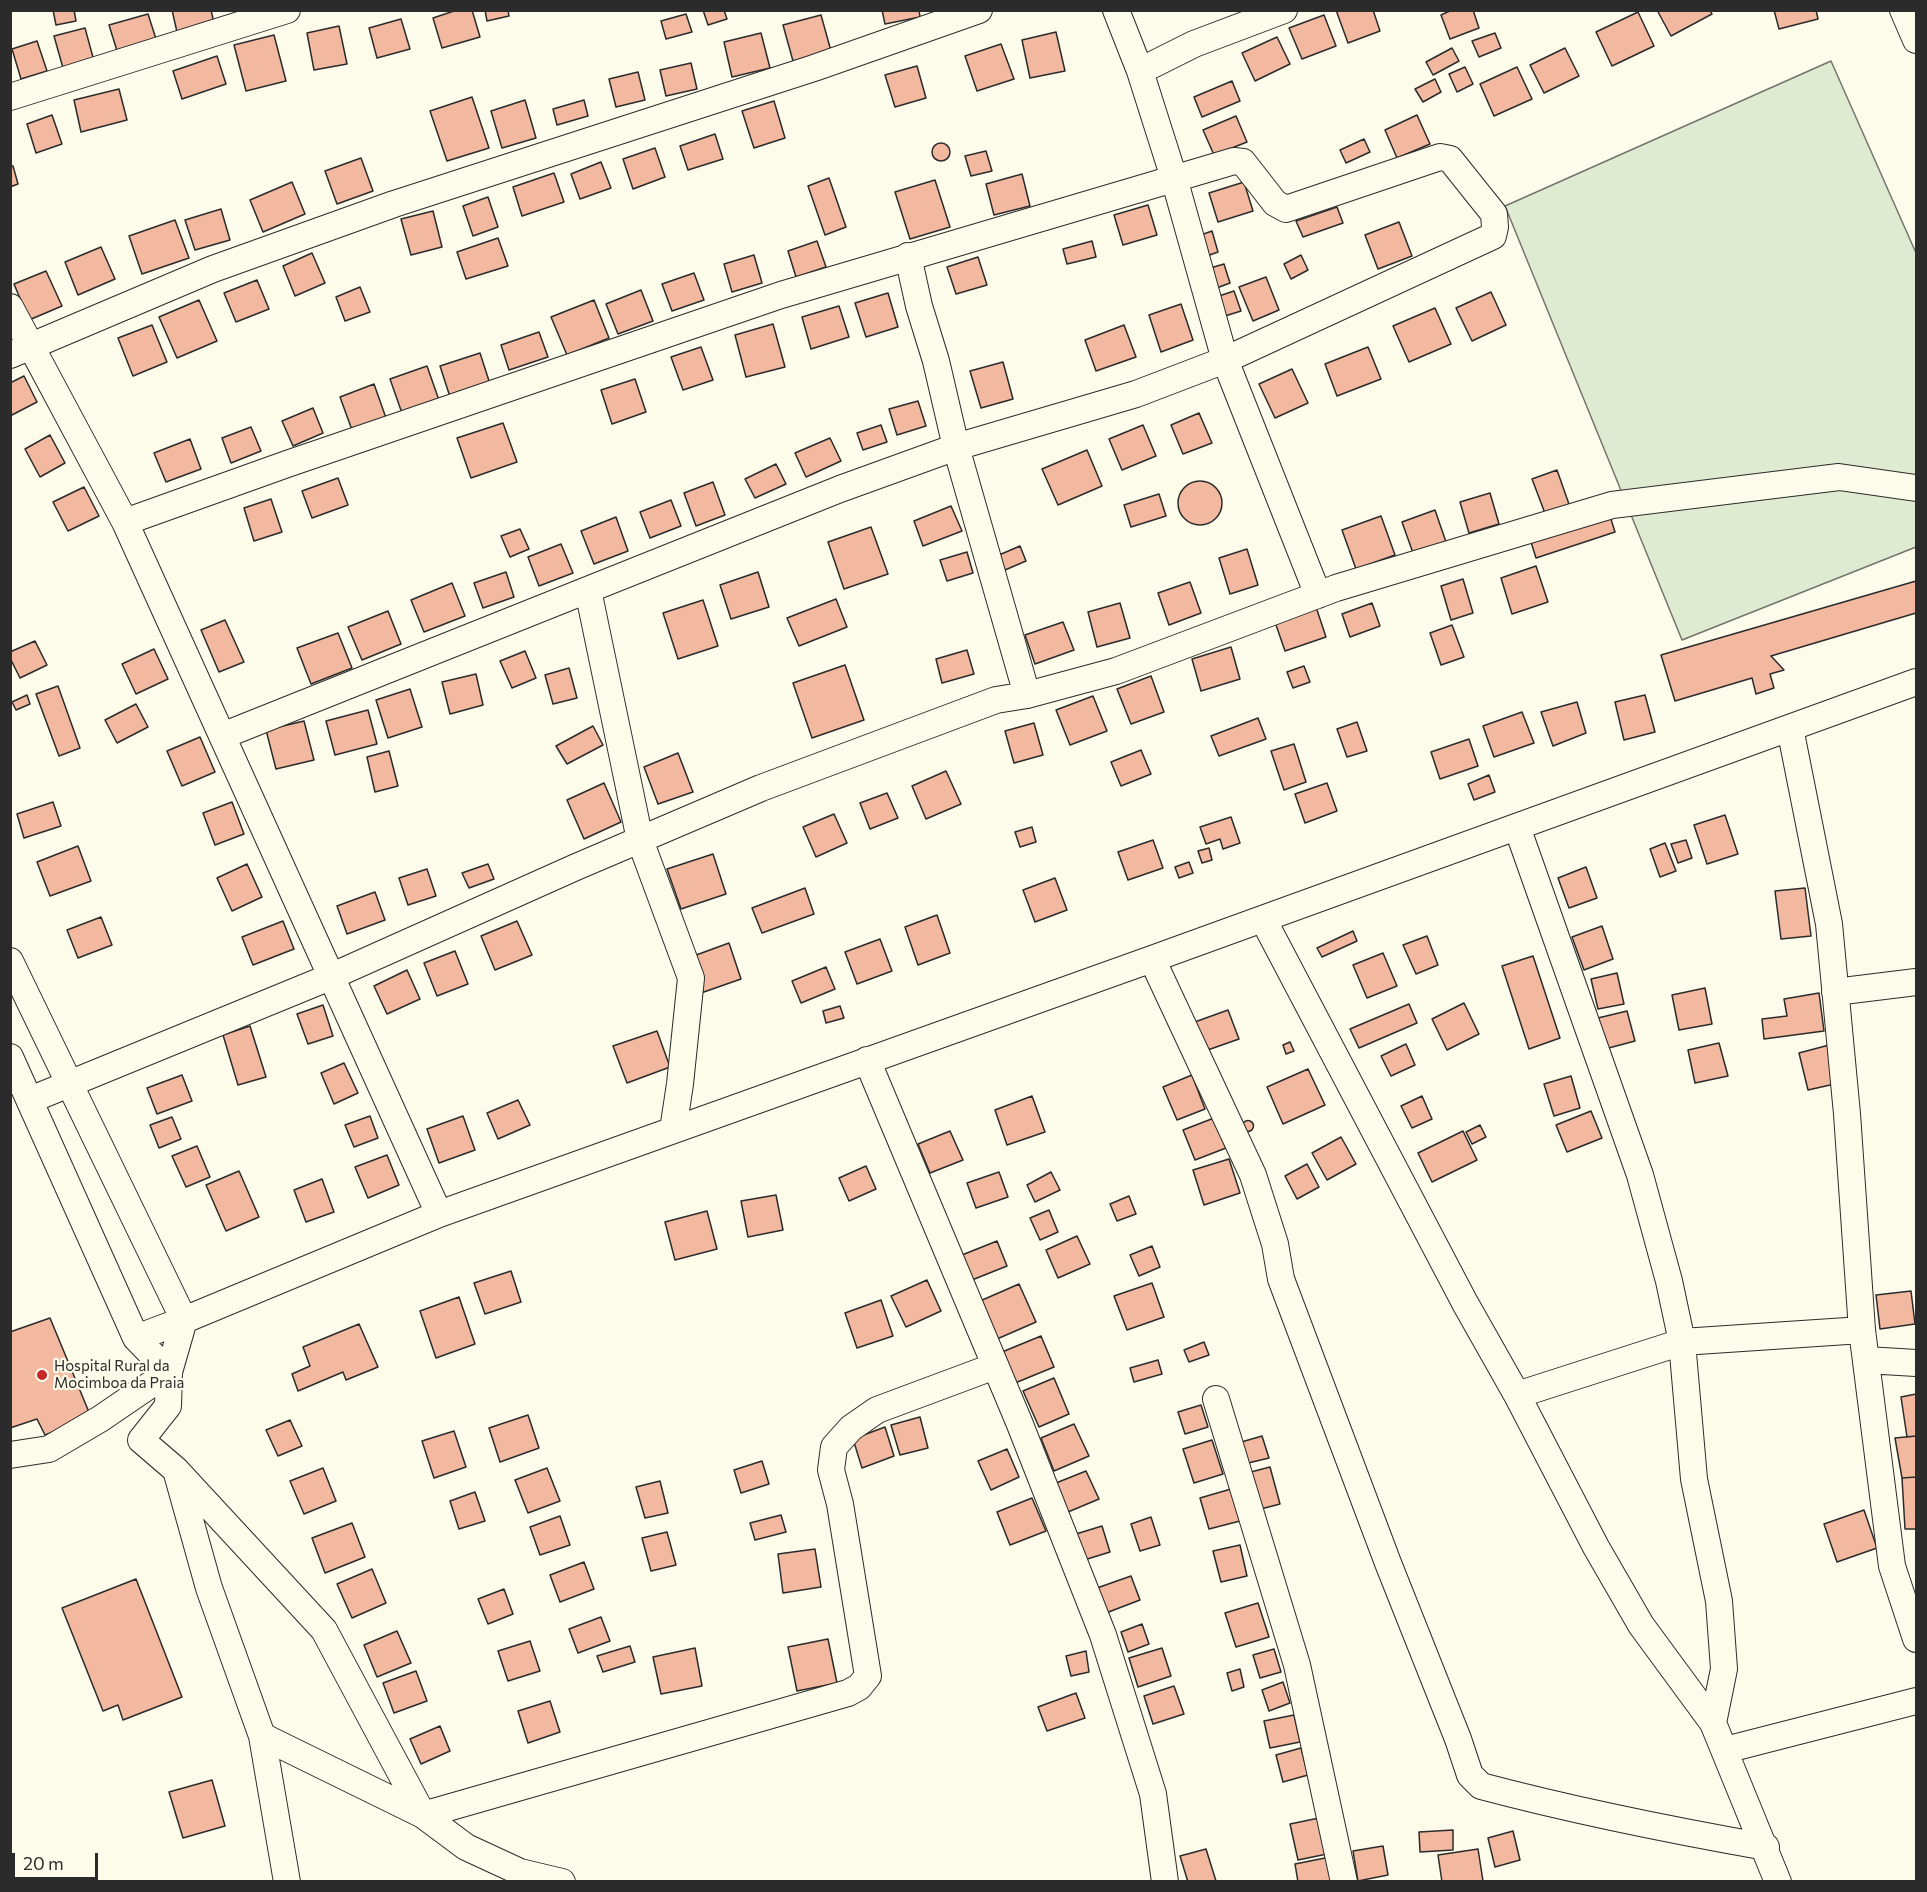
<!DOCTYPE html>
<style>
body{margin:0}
#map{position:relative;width:1927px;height:1892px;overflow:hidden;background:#fdfbea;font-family:Commissioner,sans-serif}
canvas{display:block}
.frame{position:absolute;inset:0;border:12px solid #2b2b2b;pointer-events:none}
.scale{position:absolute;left:12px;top:1853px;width:86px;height:27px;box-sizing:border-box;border:3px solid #2b2b2b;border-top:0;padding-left:8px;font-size:18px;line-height:21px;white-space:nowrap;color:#2b2b2b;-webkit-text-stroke:4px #fdfbea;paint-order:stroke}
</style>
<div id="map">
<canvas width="1927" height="1892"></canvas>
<div class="frame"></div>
<div class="scale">20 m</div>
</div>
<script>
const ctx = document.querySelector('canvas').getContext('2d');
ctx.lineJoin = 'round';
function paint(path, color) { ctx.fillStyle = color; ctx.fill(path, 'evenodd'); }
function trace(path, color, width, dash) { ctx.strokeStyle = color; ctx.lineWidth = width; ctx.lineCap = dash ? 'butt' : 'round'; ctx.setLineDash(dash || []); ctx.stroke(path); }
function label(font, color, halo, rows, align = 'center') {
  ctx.font = font + ' Commissioner,sans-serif'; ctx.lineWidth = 4.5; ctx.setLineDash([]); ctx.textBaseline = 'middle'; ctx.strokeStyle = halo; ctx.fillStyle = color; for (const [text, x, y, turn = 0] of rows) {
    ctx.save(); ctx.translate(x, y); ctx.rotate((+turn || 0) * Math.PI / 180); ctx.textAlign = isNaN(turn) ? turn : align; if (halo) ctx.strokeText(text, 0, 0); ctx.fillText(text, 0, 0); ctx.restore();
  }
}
const green = new Path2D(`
 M1831 61 1916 253V547L1682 640 1505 206Z`);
const building = new Path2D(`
 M53 10H74L76 21 56 25Z
 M172 10H211L214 23 177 32Z
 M457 10H472L480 37 442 48 433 18Z
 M485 10H508L509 16 487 21Z
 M703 10H724L727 19 708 25Z
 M882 10H919L920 17 885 24Z
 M1336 10H1373L1380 31 1348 43Z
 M1452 10H1473L1479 28 1450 39 1441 15Z
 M1657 10H1710L1712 14 1671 36Z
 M1774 10H1816L1818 19 1779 29Z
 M1638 12 1654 46 1612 66 1596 32Z
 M148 14 157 42 118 54 109 25Z
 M686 14 692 32 666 39 661 21Z
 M821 15 831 51 793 61 783 25Z
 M1324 15 1336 46 1302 59 1289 28Z
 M401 19 410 49 377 58 369 28Z
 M339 26 347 64 314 70 307 33Z
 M85 28 94 61 63 68 54 36Z
 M1056 32 1065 71 1030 78 1022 40Z
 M761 33 770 68 732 77 724 42Z
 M1495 33 1501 48 1479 57 1472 41Z
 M274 35 286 81 246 91 234 45Z
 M1277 37 1290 64 1255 81 1242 53Z
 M37 41 47 71 21 79 12 49Z
 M1001 44 1014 79 977 91 965 56Z
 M1452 48 1459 61 1433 75 1426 62Z
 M1565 48 1579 76 1544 93 1530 65Z
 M217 56 226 84 182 99 173 71Z
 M691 63 697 89 666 96 660 70Z
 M917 66 926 98 895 107 885 75Z
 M1465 67 1473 84 1457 92 1449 74Z
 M1517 67 1532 99 1494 116 1480 84Z
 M638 72 645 100 616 107 609 79Z
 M1435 79 1441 92 1423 102 1415 89Z
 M1232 81 1240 101 1202 117 1194 97Z
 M119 89 127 120 81 132 74 100Z
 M472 97 489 148 447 161 430 111Z
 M525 100 536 138 502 148 491 111Z
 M584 100 588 116 557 125 553 109Z
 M774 101 785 138 754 148 742 111Z
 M52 115 62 144 36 153 27 124Z
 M1417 115 1430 144 1397 158 1385 130Z
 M1236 116 1247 142 1214 155 1203 130Z
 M715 134 723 159 688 170 680 146Z
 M1364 139 1370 152 1346 163 1340 150Z
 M932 152a9 9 0 1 1 18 0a9 9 0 1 1-18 0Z
 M655 148 665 177 633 189 623 159Z
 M986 151 992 171 971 176 965 156Z
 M361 158 373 191 337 204 325 171Z
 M601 162 611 188 580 199 571 174Z
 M10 166H13L18 184 10 187Z
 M554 173 564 202 522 216 513 187Z
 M1022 174 1030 206 994 215 986 184Z
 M829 178 846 227 825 235 808 186Z
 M935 180 950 227 910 239 895 192Z
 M292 182 305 214 263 232 250 200Z
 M1244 182 1253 211 1218 222 1209 193Z
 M488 197 498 227 473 236 463 206Z
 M1148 205 1157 235 1123 245 1114 215Z
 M1337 207 1343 223 1303 237 1296 221Z
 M221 209 230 240 195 250 185 220Z
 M433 211 442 247 411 255 401 219Z
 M175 220 189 258 142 274 129 236Z
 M1399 222 1412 256 1378 269 1365 235Z
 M1212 231 1218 252 1204 257 1198 236Z
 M498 238 508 266 466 279 457 252Z
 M817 241 826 267 796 277 788 251Z
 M1092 241 1096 257 1067 264 1063 249Z
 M101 247 115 279 78 295 65 262Z
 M312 253 325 283 295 296 283 266Z
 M754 255 762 283 732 292 724 264Z
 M1301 255 1308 270 1291 279 1284 264Z
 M978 257 987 285 956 294 947 267Z
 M1224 264 1230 283 1214 289 1207 269Z
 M46 271 62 306 29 320 14 284Z
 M694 273 704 300 672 311 662 284Z
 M1266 277 1279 310 1253 321 1239 287Z
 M257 280 269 309 236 322 224 293Z
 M360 287 370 312 345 321 336 297Z
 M641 290 653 321 618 334 606 304Z
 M1234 291 1241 311 1225 316 1219 296Z
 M1491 292 1506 325 1472 341 1456 308Z
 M888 293 898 327 866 337 855 303Z
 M199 300 217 341 177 358 159 317Z
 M594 300 609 338 567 355 551 317Z
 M1181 304 1193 340 1161 352 1149 315Z
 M839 306 849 337 811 349 802 317Z
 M1435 308 1451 344 1409 362 1393 326Z
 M773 324 785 367 746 377 735 335Z
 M152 325 167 362 133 376 118 338Z
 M1124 325 1136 357 1096 371 1085 340Z
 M539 332 548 357 509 370 501 345Z
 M701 347 713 380 683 390 671 357Z
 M1368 347 1381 379 1337 396 1325 364Z
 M480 353 491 387 451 400 440 366Z
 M1003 362 1013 399 981 408 970 371Z
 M427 366 440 403 403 416 390 379Z
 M1292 369 1308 403 1275 418 1259 384Z
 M24 376 37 402 10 416V383Z
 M635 379 646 412 612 424 601 390Z
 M374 384 386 418 352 430 340 397Z
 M918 401 926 426 897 435 889 409Z
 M313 408 323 433 293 446 282 421Z
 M1199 413 1212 443 1183 454 1171 425Z
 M503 423 517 462 471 478 457 438Z
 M881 425 887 442 863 450 857 433Z
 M1143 425 1156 456 1122 470 1109 439Z
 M251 427 261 451 231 463 222 438Z
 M50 435 65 463 40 477 25 449Z
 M830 438 841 461 806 477 795 453Z
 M190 439 201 469 166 482 154 453Z
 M1087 450 1102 486 1058 505 1042 469Z
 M776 464 786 484 755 498 745 479Z
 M1557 470 1570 507 1546 516 1532 479Z
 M338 478 348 505 312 518 302 491Z
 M1178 503a22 22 0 1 1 44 0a22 22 0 1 1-44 0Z
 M713 482 725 515 696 526 684 493Z
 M84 487 99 516 68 531 53 502Z
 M1490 493 1499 524 1469 533 1460 502Z
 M1159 494 1166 516 1131 527 1124 505Z
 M271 499 282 532 254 541 244 508Z
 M671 500 681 526 650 538 640 512Z
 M951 506 962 531 923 546 914 521Z
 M1435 510 1446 542 1413 553 1402 522Z
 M1381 516 1395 555 1356 569 1342 530Z
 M1610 516 1615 532 1536 558 1531 542Z
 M616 517 628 551 594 564 581 531Z
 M871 527 888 574 844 589 828 542Z
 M520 529 529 549 510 557 501 536Z
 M561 544 573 573 539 586 528 557Z
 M1020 546 1026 561 1005 570 999 555Z
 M1247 549 1258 585 1230 594 1219 558Z
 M967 552 973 573 947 581 940 560Z
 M1536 566 1548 602 1512 614 1501 578Z
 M506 572 514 597 483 608 474 583Z
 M758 572 769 607 731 619 720 585Z
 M1463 579 1473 613 1451 620 1441 586Z
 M1916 581V613L1771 656 1784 670 1770 674 1774 688 1756 694 1752 678 1675 701 1661 655Z
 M1190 582 1201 613 1169 625 1158 593Z
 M452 583 465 616 424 632 411 600Z
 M836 599 847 627 799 646 787 618Z
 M703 600 718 646 678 659 663 613Z
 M1120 603 1130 638 1097 647 1088 612Z
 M1372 603 1380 626 1350 637 1342 614Z
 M1316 607 1326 637 1285 651 1275 622Z
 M388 611 401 644 362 660 348 627Z
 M225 620 244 662 219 672 201 630Z
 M1063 622 1074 650 1035 664 1025 635Z
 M1452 625 1464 657 1441 665 1430 633Z
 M338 633 352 668 311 684 297 648Z
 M35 641 47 665 20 678 10 658V652Z
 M1231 647 1240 679 1201 691 1192 659Z
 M154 649 168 679 136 694 122 664Z
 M967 650 974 674 942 683 936 659Z
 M525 651 536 678 512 688 500 661Z
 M845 665 864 720 812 738 793 683Z
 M1304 666 1310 682 1293 688 1287 672Z
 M569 668 577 698 553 704 545 675Z
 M476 674 483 705 450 714 442 682Z
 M1151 676 1164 712 1131 724 1117 689Z
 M58 686 80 748 59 756 36 694Z
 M410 689 422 727 388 738 376 700Z
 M27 695 30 704 16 710 12 702Z
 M1645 695 1655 732 1624 740 1615 702Z
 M1093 696 1107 731 1070 745 1056 710Z
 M1577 702 1586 733 1553 746 1541 712Z
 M136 704 148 727 117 743 105 720Z
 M368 710 377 744 335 755 326 721Z
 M1522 712 1534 743 1494 757 1483 726Z
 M1258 718 1266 739 1219 756 1211 736Z
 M304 721 314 760 276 769 266 730Z
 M1357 722 1367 751 1347 757 1337 729Z
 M1034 723 1043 755 1014 763 1005 731Z
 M593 726 603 745 567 764 556 746Z
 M200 737 215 772 182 786 167 751Z
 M1469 739 1478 766 1440 779 1431 752Z
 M1294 744 1306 782 1284 790 1271 751Z
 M1141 750 1151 774 1121 786 1111 762Z
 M389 751 398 786 375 792 367 757Z
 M678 753 693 792 658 804 644 767Z
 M946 771 961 804 926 819 912 786Z
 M1489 775 1495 792 1474 800 1468 784Z
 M604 783 621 822 584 839 567 800Z
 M1327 783 1337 811 1305 823 1295 794Z
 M887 793 898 818 870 829 860 803Z
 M53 802 61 826 24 838 17 814Z
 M232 802 244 834 215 845 203 813Z
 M834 814 847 843 816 857 803 827Z
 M1725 815 1738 854 1707 864 1694 825Z
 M1231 817 1240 843 1223 849 1220 839 1206 844 1200 827Z
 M1032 827 1036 842 1020 847 1015 832Z
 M1153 840 1163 868 1128 880 1118 852Z
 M1686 840 1692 858 1678 863 1671 844Z
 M1665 843 1676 871 1660 877 1650 849Z
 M78 846 91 881 50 896 37 862Z
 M1209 848 1212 860 1202 863 1198 851Z
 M713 854 726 894 681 909 667 869Z
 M1189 862 1193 873 1179 878 1175 867Z
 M247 864 262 897 232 911 217 878Z
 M488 864 494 879 469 888 462 873Z
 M1586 867 1597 898 1569 908 1558 878Z
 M427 869 436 896 408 905 399 878Z
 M1055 878 1067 910 1035 922 1023 890Z
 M805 888 814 914 762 933 752 908Z
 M1805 888 1811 936 1781 939 1775 891Z
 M375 892 385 920 347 934 337 906Z
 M937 915 950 953 918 965 905 927Z
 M101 917 112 945 78 958 67 930Z
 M283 921 294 949 253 965 242 937Z
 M517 921 532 955 495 970 481 936Z
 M1602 926 1613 959 1584 970 1572 937Z
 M1353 931 1357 941 1322 957 1317 948Z
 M1427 936 1438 965 1416 974 1403 945Z
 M880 939 892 971 857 984 845 952Z
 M729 943 741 979 701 993 688 958Z
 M455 951 468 984 437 996 424 963Z
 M1383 953 1397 986 1367 998 1353 965Z
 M1533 956 1560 1038 1529 1049 1502 966Z
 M826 967 835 989 801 1003 792 981Z
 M407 970 420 999 387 1014 374 986Z
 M1617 973 1624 1004 1598 1009 1591 979Z
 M1705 988 1712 1024 1679 1030 1672 995Z
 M1819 993 1824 1031 1764 1039 1762 1019 1787 1016 1784 999Z
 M1464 1003 1479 1034 1447 1050 1432 1019Z
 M1409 1004 1417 1023 1359 1048 1350 1029Z
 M323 1005 333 1036 308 1044 297 1014Z
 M840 1006 844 1018 826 1023 823 1011Z
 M1228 1010 1239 1039 1202 1052 1192 1023Z
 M1627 1011 1635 1041 1605 1049 1598 1018Z
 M250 1026 266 1077 238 1085 223 1035Z
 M657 1031 670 1067 627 1083 613 1046Z
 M1290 1042 1294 1051 1286 1054 1283 1045Z
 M1719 1043 1728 1076 1695 1083 1688 1050Z
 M1406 1044 1415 1065 1391 1076 1381 1056Z
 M1829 1045 1839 1083 1808 1090 1799 1053Z
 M344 1063 358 1093 334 1104 321 1073Z
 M1308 1069 1325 1105 1283 1124 1267 1087Z
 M182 1075 192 1101 157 1114 147 1088Z
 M1192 1075 1205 1109 1177 1120 1163 1087Z
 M1571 1076 1580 1108 1554 1116 1544 1084Z
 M1032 1096 1045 1132 1007 1145 995 1110Z
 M1422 1096 1432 1119 1412 1128 1401 1106Z
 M518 1100 530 1125 498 1139 487 1113Z
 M1591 1111 1602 1138 1567 1152 1556 1125Z
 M370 1116 378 1138 354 1147 345 1125Z
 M463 1116 475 1150 439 1163 427 1129Z
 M172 1117 181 1139 159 1148 150 1125Z
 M1214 1118 1226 1148 1195 1160 1183 1130Z
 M1242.5 1126a5.5 5.5 0 1 1 11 0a5.5 5.5 0 1 1-11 0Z
 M1480 1125 1486 1137 1472 1144 1466 1132Z
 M950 1131 963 1160 930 1173 918 1144Z
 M1463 1131 1477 1160 1432 1182 1418 1153Z
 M1341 1137 1356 1164 1327 1180 1312 1153Z
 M197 1146 210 1177 186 1187 172 1156Z
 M387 1155 399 1185 368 1198 355 1167Z
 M1229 1159 1240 1193 1204 1205 1193 1170Z
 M1307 1164 1319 1187 1297 1199 1285 1176Z
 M866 1166 876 1189 849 1201 839 1178Z
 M239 1171 259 1217 226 1231 206 1185Z
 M999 1172 1008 1197 976 1208 967 1183Z
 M1051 1172 1060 1190 1035 1202 1027 1185Z
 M322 1179 334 1212 306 1222 294 1190Z
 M776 1195 783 1230 748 1237 741 1201Z
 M1129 1196 1136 1214 1117 1221 1110 1204Z
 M1049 1210 1058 1232 1040 1240 1030 1218Z
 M707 1211 717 1249 675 1260 665 1222Z
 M1077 1236 1090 1264 1058 1278 1046 1250Z
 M997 1241 1007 1266 972 1280 962 1255Z
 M1152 1246 1160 1267 1139 1276 1130 1255Z
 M511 1271 521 1302 485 1314 474 1283Z
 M927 1280 941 1311 906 1327 891 1296Z
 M1152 1283 1164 1317 1127 1330 1114 1296Z
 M1019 1284 1036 1322 997 1339 980 1301Z
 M1911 1291 1915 1324 1880 1329 1876 1295Z
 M459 1297 475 1344 436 1358 420 1311Z
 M881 1300 893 1336 857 1348 845 1313Z
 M50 1318 91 1417 45 1435 37 1419 10 1428V1332Z
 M359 1324 378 1367 346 1380 343 1372 298 1391 292 1374 310 1366 303 1347Z
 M1041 1336 1054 1367 1015 1383 1002 1352Z
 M1204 1342 1209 1355 1189 1362 1184 1350Z
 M1158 1360 1162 1374 1134 1382 1130 1368Z
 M1054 1378 1069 1414 1039 1427 1023 1391Z
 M1916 1394V1436L1907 1437 1901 1397Z
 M1201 1405 1208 1427 1185 1434 1178 1412Z
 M528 1415 539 1448 500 1462 489 1428Z
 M920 1417 928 1448 900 1455 891 1425Z
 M290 1420 302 1446 278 1456 266 1430Z
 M1074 1424 1089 1456 1054 1471 1041 1438Z
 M885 1427 894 1456 862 1468 853 1439Z
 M454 1431 466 1467 434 1478 422 1441Z
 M1262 1436 1269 1458 1244 1464 1238 1443Z
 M1916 1436V1477L1902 1478 1895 1438Z
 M1212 1440 1223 1474 1194 1483 1183 1449Z
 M1007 1449 1019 1477 991 1490 978 1461Z
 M762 1461 769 1484 741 1493 734 1470Z
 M1270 1467 1280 1504 1257 1510 1247 1473Z
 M323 1468 336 1501 304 1514 290 1481Z
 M547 1468 560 1501 528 1513 515 1480Z
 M1086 1471 1099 1499 1068 1512 1056 1483Z
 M1916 1477V1529H1905L1902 1478Z
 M660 1481 668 1513 645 1518 636 1487Z
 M1231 1489 1240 1521 1209 1529 1200 1498Z
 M475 1492 485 1521 459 1529 450 1501Z
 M1032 1498 1046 1531 1010 1545 997 1512Z
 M1864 1510 1877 1548 1837 1562 1824 1524Z
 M781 1515 786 1532 755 1540 750 1523Z
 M560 1516 570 1545 540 1555 530 1527Z
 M1151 1517 1160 1545 1140 1551 1131 1524Z
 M352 1523 365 1557 325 1573 312 1538Z
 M1102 1526 1110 1552 1084 1560 1076 1534Z
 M667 1532 676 1565 651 1571 642 1538Z
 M1240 1545 1247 1576 1221 1582 1213 1551Z
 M815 1549 821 1587 783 1593 778 1554Z
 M584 1562 594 1589 560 1602 550 1575Z
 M372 1569 386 1603 352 1618 337 1584Z
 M1131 1576 1140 1600 1106 1613 1097 1588Z
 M136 1579 182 1697 123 1720 118 1705 103 1711 62 1608Z
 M504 1589 513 1614 488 1624 478 1599Z
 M1258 1603 1269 1637 1236 1647 1225 1613Z
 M601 1617 610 1641 578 1653 569 1629Z
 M1142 1624 1149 1644 1128 1652 1121 1632Z
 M397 1631 411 1663 377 1677 364 1645Z
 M828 1639 837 1683 797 1691 788 1647Z
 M530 1641 540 1671 508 1681 498 1651Z
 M630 1646 635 1662 603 1672 597 1656Z
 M695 1648 702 1686 661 1694 653 1657Z
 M1162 1648 1171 1676 1138 1687 1129 1658Z
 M1274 1649 1281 1672 1260 1678 1253 1655Z
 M1086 1651 1089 1672 1071 1676 1066 1656Z
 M1240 1669 1244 1687 1232 1691 1227 1673Z
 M416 1671 427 1701 394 1713 383 1683Z
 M1283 1682 1290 1703 1269 1711 1262 1690Z
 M1174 1686 1184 1714 1153 1724 1144 1696Z
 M1076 1693 1085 1718 1047 1731 1038 1707Z
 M550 1701 560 1732 528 1743 518 1711Z
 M1294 1715 1300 1742 1270 1748 1264 1721Z
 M440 1726 450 1751 421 1764 410 1739Z
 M1301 1748 1308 1775 1283 1782 1276 1755Z
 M212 1780 225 1826 183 1838 169 1792Z
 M1319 1818 1327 1854 1298 1860 1290 1824Z
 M1453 1830V1850L1420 1852 1419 1832Z
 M1513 1831 1520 1860 1495 1867 1488 1838Z
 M1383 1846 1388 1875 1358 1881 1353 1851Z
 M1206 1849 1216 1881 1188 1882 1180 1856Z
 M1478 1849 1483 1881 1442 1882 1438 1855Z
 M1330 1857 1335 1882H1298L1295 1864Z`);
const street = new Path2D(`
 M1116 10 1140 71 1174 178 1225 360 1318 595
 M1903 10 1916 40
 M1140 71 1194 44 1284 10
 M10 97 287 10
 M908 256 919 306 936 361 956 447 1027 695
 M10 307 125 522 439 1214
 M10 355 213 269 394 204 814 68 979 10
 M125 522 287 464 781 295 1234 161 1243 162 1275 203 1286 209 1440 157 1450 159 1494 214 1495 227 1493 236 1225 360 1136 394 956 447 840 489 222 736
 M588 590 640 840 691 978 680 1084 673 1130
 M1790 728 1829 924 1847 1114 1862 1330 1892 1566 1916 1639
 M1517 827 1640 1175 1669 1281 1682 1342 1694 1479 1719 1601 1724 1669 1713 1723
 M1263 919 1465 1303 1517 1395 1596 1547 1641 1625 1713 1723 1778 1882
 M1152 959 1253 1175 1275 1244 1281 1279 1388 1563 1458 1739 1470 1775 1481 1786C1575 1811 1670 1830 1766 1847
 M10 961 184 1320 169 1372 168 1406 141 1440 176 1470 209 1588 262 1736 287 1882
 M1835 992 1916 982
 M10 1057 136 1338 169 1372
 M867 1060 1019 1422 1103 1635 1153 1794 1165 1882
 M30 1100 330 977 576 867 761 788 996 700 1027 695 1116 671 1336 588 1612 505 1839 477 1916 488
 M136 1338 184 1320 439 1214 1152 959 1916 682
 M1866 1360 1916 1363
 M1517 1395 1682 1342 1862 1330
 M1216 1399 1297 1665 1344 1882
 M10 1455 49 1449 100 1419 169 1372
 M176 1470 324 1630 423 1815 848 1693 859 1687 868 1676 840 1504 831 1470 834 1447 851 1428 877 1410 995 1366
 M262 1736 423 1815 466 1847 520 1872 562 1882
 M1725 1750 1916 1701`);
const markers = [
 [42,1375,6,"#c62828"]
];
const poiNames = [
 ["Hospital Rural da",54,1366],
 ["Mocimboa da Praia",54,1383]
];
paint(green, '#deebd1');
trace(green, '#74746e', 1.5);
paint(building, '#f2b8a0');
trace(building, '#2b2b2b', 1.5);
trace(street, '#2b2b2b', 28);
trace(street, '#fdfbea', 26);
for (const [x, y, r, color] of markers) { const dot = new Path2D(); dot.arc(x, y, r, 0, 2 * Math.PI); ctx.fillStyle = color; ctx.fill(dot); trace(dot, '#fdfbea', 2); }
label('15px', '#2b2b2b', '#fdfbea', poiNames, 'left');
</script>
